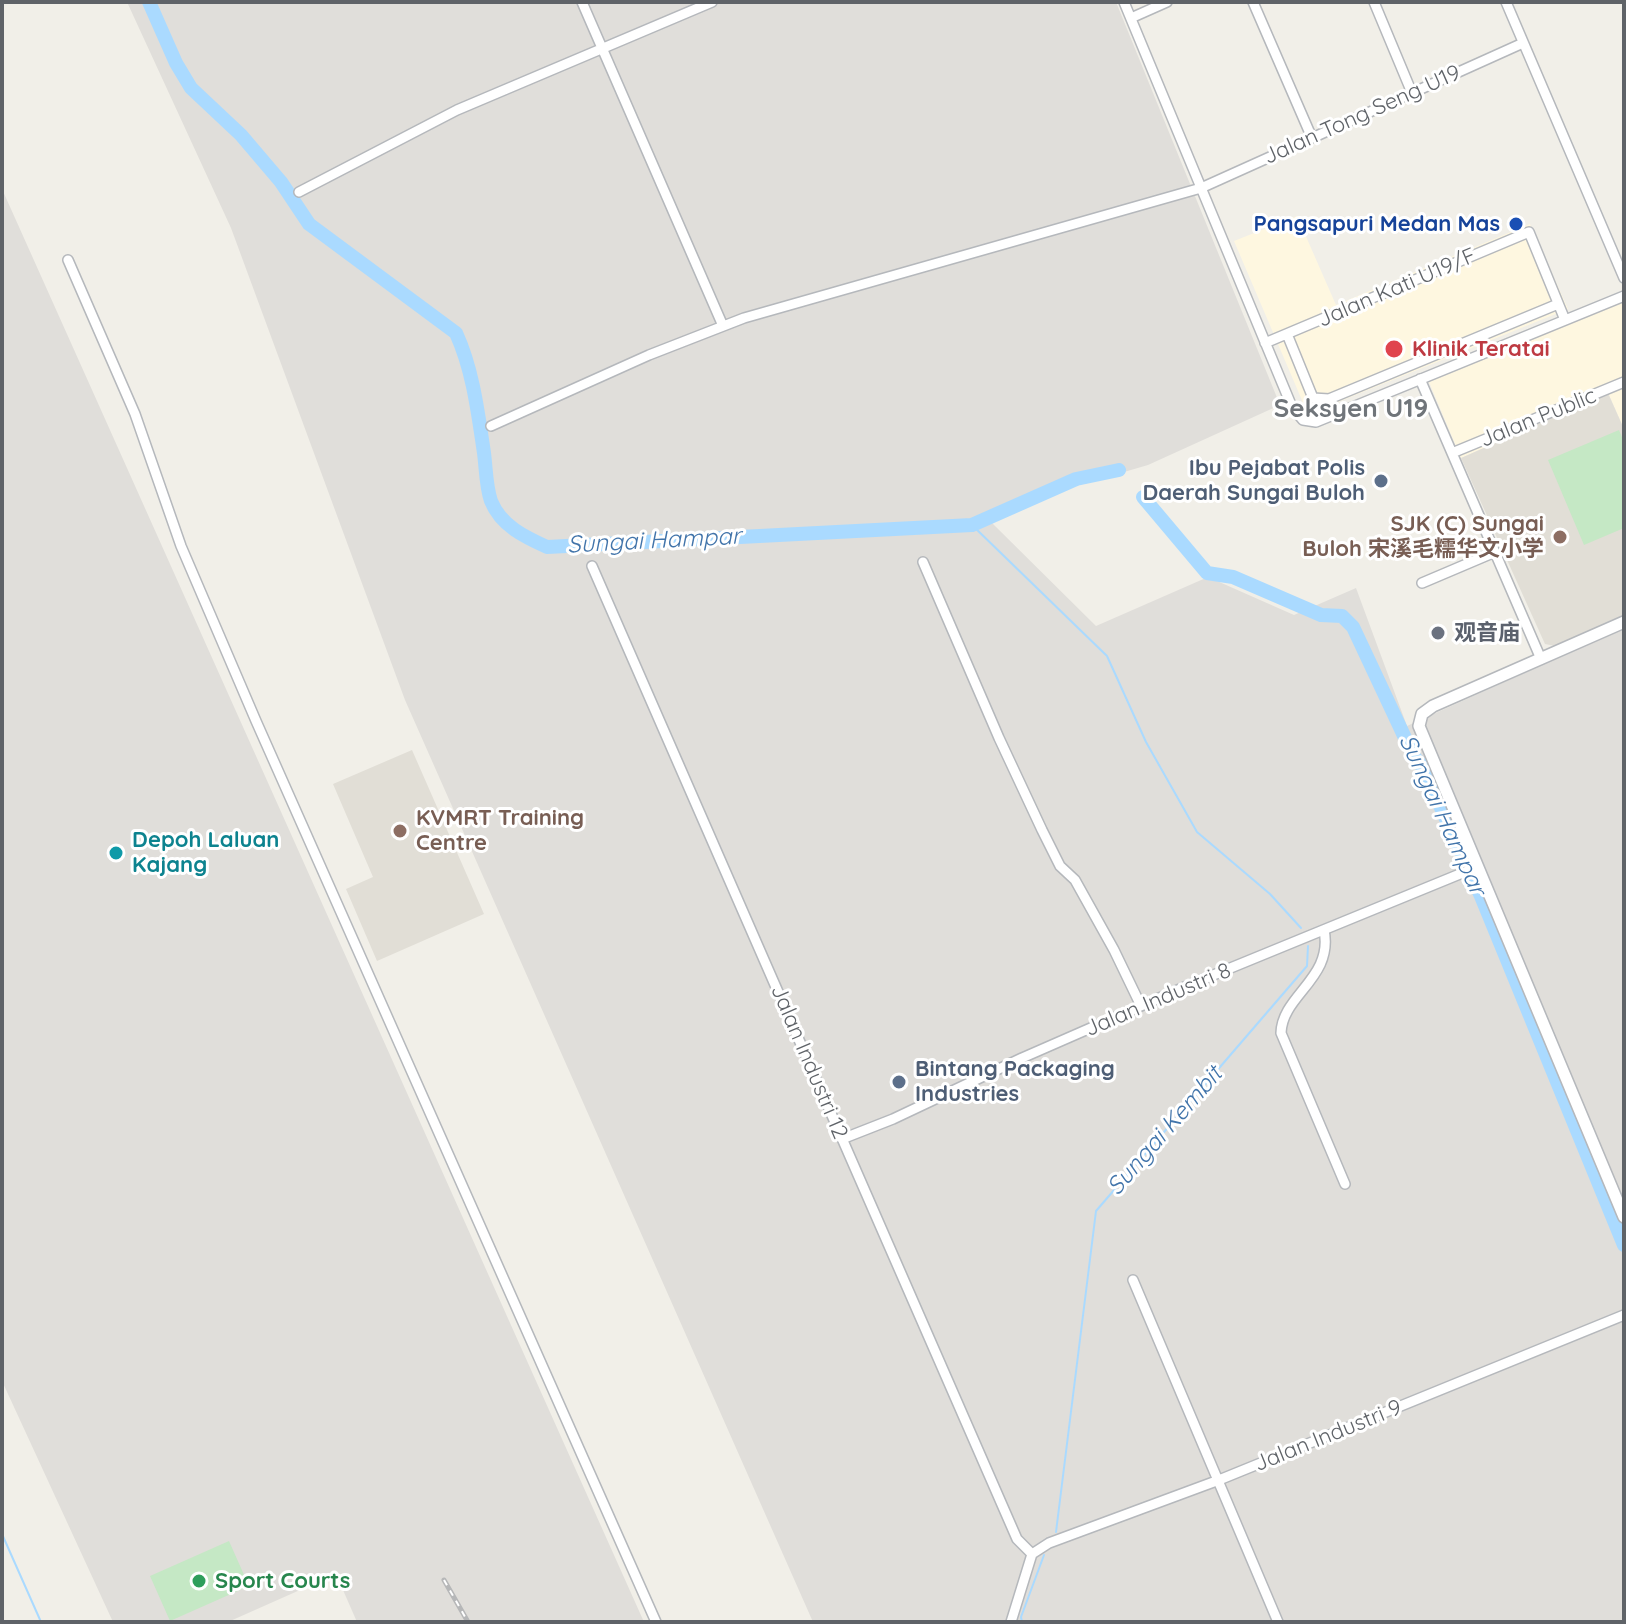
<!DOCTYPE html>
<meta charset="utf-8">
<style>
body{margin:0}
#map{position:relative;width:1626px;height:1624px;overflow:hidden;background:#f1efe8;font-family:Quicksand,sans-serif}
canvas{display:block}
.frame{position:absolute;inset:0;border:4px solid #5f6368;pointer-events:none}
</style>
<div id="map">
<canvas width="1626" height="1624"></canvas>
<div class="frame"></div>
</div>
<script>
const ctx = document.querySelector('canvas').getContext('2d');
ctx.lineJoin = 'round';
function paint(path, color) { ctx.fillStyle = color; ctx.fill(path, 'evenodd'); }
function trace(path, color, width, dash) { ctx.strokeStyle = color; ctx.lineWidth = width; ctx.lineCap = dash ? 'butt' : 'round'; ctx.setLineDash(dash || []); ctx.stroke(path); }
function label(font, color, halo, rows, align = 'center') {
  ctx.font = font + ' Quicksand,"Noto Sans SC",sans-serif'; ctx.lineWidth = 6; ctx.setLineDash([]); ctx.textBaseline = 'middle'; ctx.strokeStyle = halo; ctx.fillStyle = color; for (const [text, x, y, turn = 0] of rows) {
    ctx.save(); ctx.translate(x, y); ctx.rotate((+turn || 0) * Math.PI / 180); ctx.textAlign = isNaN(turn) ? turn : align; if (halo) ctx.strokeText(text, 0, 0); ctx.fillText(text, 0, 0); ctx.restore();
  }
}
const commercial = new Path2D(`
 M1297 216 1336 305 1530 224 1568 309 1326 407 1304 405 1234 241Z
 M1624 302V429L1608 393 1461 458 1429 382Z`);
const industrial = new Path2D(`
 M127 2H1116L1280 405 1148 465 1073 487 992 523 1096 626 1208 577 1294 615 1356 588 1407 726 1624 628V1622H813L405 700 231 228Z
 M2 189 644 1622H357L336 1574 228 1622H113L2 1381Z`);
const education = new Path2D(`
 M1608 393 1624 429V615L1555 646 1545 644 1461 458Z
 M412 750 484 914 377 961 346 889 373 877 333 784Z`);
const green = new Path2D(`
 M1619 430 1624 442V528L1584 545 1548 460Z
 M229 1541 249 1586 170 1621 150 1576Z`);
const stream = new Path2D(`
 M972 525 1107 656 1146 742 1197 832 1270 894 1301 928
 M1056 1532 1096 1211 1307 966 1308 946
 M2 1534 41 1622
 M1022 1622 1021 1617 1044 1555`);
const river = new Path2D(`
 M149 2 176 63 191 88 241 135 281 182 309 224 456 333C473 370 478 413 484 453 486 468 486 487 491 501 501 526 525 537 547 547L972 525 1076 479 1119 470
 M1143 497 1207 573 1233 577 1321 615 1342 616 1353 627 1414 757 1422 766 1481 896 1624 1245`);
const minor = new Path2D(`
 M582 2 723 326
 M1124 2 1292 407 1303 420 1316 422 1624 296
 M1253 2 1312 138
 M1374 2 1412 93
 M1506 2 1624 278
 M1131 18 1167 2
 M299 192 457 110 712 2
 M68 260 135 414 181 546 256 721 656 1622
 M1287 334 1313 398 1329 399 1558 304
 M1265 343 1529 232 1565 320
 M1420 379 1541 659
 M491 426 649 355 744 318 1201 188 1523 43
 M1452 453 1624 382
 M923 562 999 738 1042 830 1060 866 1075 880 1114 950 1141 1006
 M592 566 1017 1539 1032 1554
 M1422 583 1495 552
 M1324 930C1334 978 1282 995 1281 1033L1345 1184
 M842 1139 893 1119 1022 1058 1189 985 1477 867
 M1133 1280 1278 1622
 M1032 1554 1049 1543 1219 1480 1624 1315
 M1011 1622 1032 1554`);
const tertiary = new Path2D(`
 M1624 622 1433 706 1422 714 1419 726 1624 1217`);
const rail = new Path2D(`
 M444 1580 468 1622`);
const markers = [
 [1516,224,8,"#1a4fb4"],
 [1394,349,10,"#e0444e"],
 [1381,481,8,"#5c6f8a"],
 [1560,537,8,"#8d6e63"],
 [1438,633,8,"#6b7280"],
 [400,831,8,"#8d6e63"],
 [116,853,8,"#0f9aa8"],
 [899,1082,8,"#5c6f8a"],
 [199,1581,8,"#2e9e5b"]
];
const streetNames = [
 ["Jalan Tong Seng U19",1362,115,-24],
 ["Jalan Kati U19/F",1397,288,-23],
 ["Jalan Public",1538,418,-22],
 ["Jalan Industri 8",1158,1000,-23],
 ["Jalan Industri 12",809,1062,67],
 ["Jalan Industri 9",1328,1436,-22]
];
const transitNames = [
 ["Pangsapuri Medan Mas",1500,224]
];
const healthNames = [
 ["Klinik Teratai",1412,349]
];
const serviceNames = [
 ["Ibu Pejabat Polis",1365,468],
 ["Daerah Sungai Buloh",1365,493],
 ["Bintang Packaging",915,1069,"left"],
 ["Industries",915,1094,"left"]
];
const educationNames = [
 ["SJK (C) Sungai",1544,524],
 ["Buloh 宋溪毛糯华文小学",1544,549],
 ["KVMRT Training",416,818,"left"],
 ["Centre",416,843,"left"]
];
const worshipNames = [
 ["观音庙",1454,633]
];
const cultureNames = [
 ["Depoh Laluan",132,840],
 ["Kajang",132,865]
];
const leisureNames = [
 ["Sport Courts",215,1581]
];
const waterNames = [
 ["Sungai Hampar",654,541,-3],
 ["Sungai Hampar",1442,815,65],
 ["Sungai Kembit",1165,1131,-49]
];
const quarterNames = [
 ["Seksyen U19",1351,409]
];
paint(commercial, '#fef7e0');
paint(industrial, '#e0deda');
paint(education, '#e1ded6');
paint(green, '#c5e8c5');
trace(stream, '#aadaff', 2);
trace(river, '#aadaff', 14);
trace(minor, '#b5b8bc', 12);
trace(tertiary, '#b5b8bc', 14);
trace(minor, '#fff', 9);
trace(tertiary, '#fff', 11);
trace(rail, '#b6b7b8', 5);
trace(rail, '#fff', 2, [6]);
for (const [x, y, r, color] of markers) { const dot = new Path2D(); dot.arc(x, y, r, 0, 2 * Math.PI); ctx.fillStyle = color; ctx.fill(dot); trace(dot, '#fff', 3); }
label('22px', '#5f6368', '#fff', streetNames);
label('bold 22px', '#164399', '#fff', transitNames, 'right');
label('bold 22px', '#be3a42', '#fff', healthNames, 'left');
label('bold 22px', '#4e5e75', '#fff', serviceNames, 'right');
label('bold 22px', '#785e54', '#fff', educationNames, 'right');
label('bold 22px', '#5b616d', '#fff', worshipNames, 'left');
label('bold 22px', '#0d838f', '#fff', cultureNames, 'left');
label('bold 22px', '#27864d', '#fff', leisureNames, 'left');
label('italic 24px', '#4174aa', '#fff', waterNames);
label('bold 26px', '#70757a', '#fff', quarterNames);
</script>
